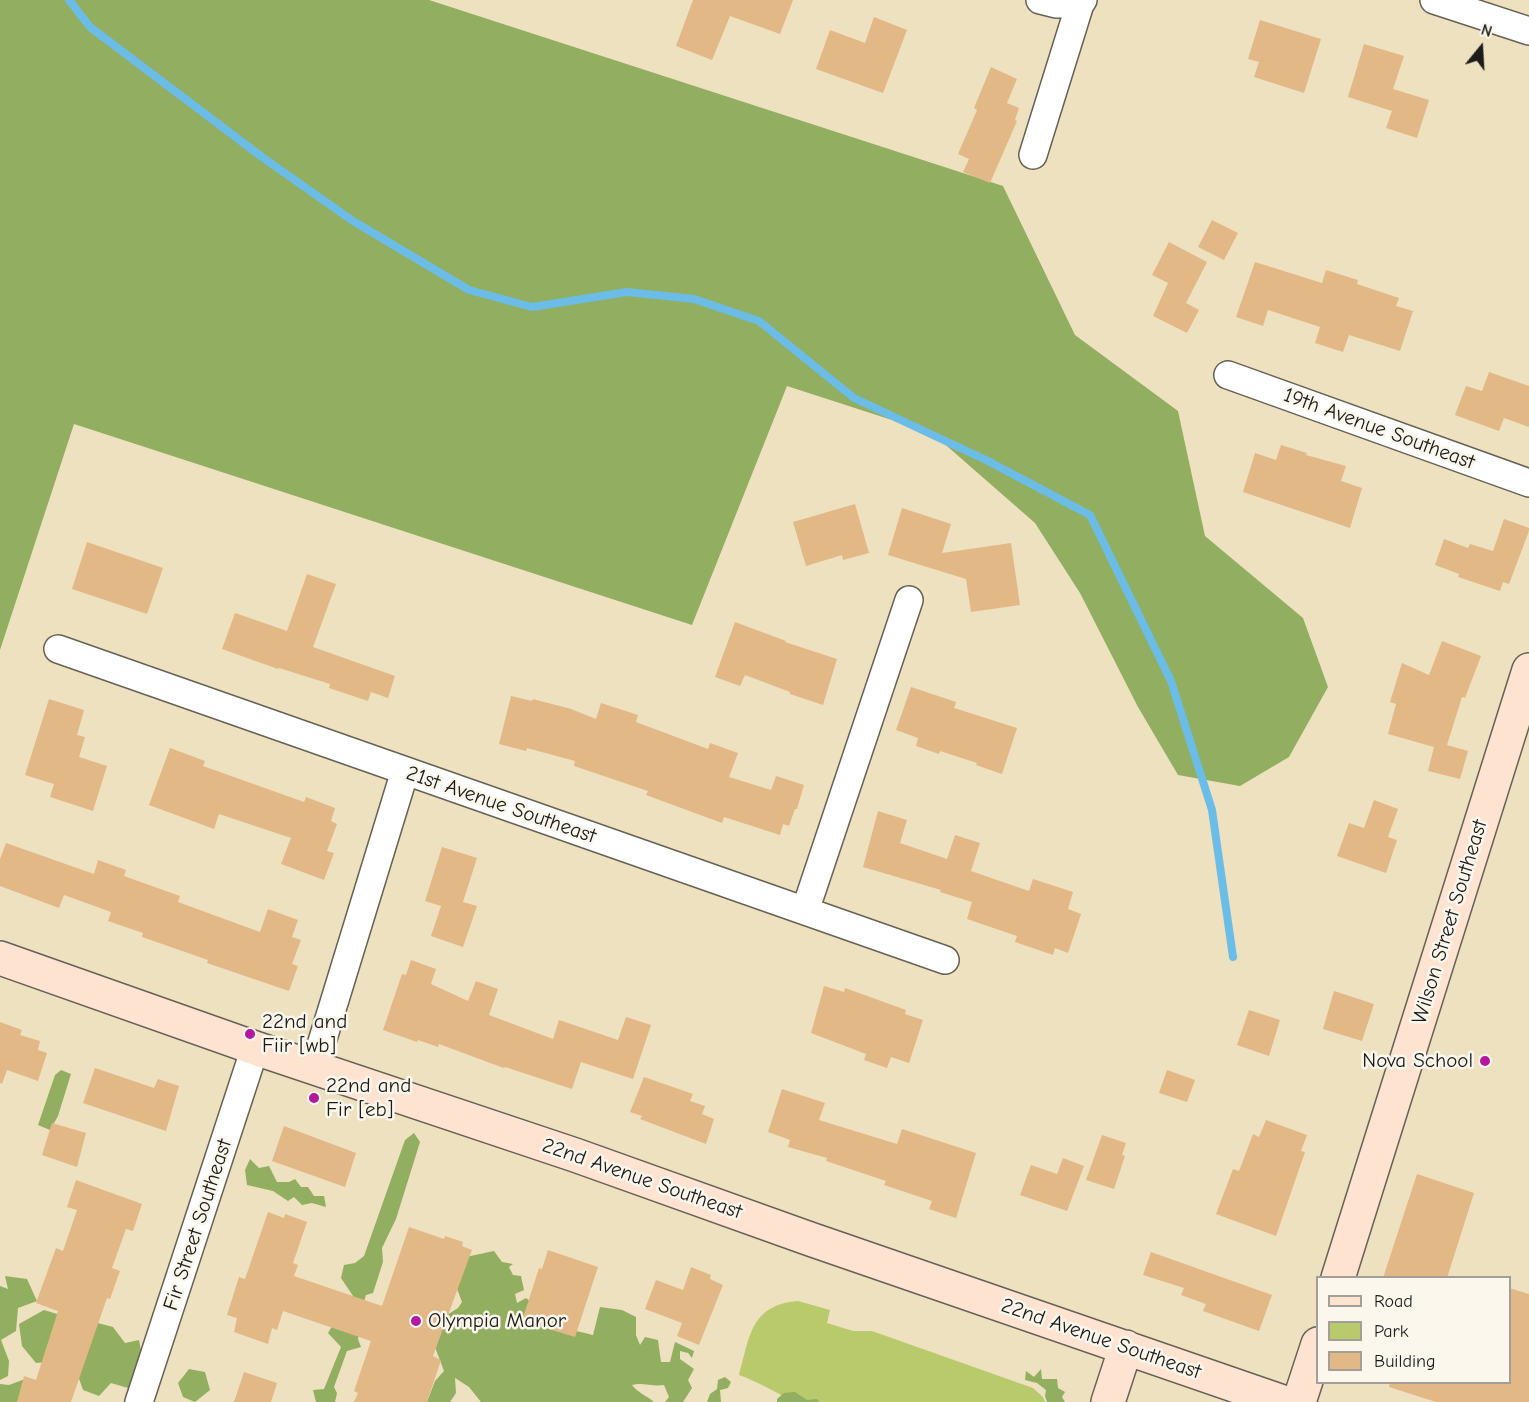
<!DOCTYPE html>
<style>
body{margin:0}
#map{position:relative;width:1529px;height:1402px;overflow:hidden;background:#eee1c0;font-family:"Comic Neue",sans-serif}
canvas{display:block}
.legend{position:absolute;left:1316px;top:1276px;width:195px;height:108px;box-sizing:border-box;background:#fbf7ec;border:2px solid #a29f99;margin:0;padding:8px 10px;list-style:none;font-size:18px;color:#1c1c1c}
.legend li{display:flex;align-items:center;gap:12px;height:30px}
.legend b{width:30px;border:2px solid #a29f99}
.north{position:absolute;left:1451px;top:18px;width:60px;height:60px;-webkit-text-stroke:4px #fbf7ec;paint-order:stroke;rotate:18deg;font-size:16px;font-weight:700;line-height:24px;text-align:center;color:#1c1c1c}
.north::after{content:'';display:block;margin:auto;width:21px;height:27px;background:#1c1c1c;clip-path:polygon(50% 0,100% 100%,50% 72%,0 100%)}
</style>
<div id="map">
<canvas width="1529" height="1402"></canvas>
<ul class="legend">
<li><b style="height:8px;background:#fee3d1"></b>Road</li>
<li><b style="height:16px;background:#b9ca6d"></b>Park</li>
<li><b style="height:16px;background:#e2b886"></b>Building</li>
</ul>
<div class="north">N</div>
</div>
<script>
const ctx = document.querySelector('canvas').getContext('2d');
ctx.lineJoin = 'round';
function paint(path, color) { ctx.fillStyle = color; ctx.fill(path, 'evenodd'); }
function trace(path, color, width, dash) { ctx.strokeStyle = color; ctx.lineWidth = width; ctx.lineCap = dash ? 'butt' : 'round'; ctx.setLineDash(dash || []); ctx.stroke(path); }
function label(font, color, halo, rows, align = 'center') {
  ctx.font = font + ' "Comic Neue",sans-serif'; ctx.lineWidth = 5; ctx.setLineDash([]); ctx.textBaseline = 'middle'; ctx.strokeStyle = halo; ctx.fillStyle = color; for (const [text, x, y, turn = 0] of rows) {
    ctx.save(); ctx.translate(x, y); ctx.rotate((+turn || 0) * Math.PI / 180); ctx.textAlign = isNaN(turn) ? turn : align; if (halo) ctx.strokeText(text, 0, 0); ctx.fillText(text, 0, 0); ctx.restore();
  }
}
const green = new Path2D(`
 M798 1301 830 1310 827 1323 853 1331H872L1033 1388 1043 1397 1045 1402H795C776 1393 759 1382 739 1375 750 1337 750 1305 798 1301Z`);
const forest = new Path2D(`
 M0 0H429L1003 186 1075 335 1178 411 1205 536 1303 618 1328 687 1289 757 1240 786 1178 775 1138 707 1080 593 1035 523 932 433 787 386 692 625 74 424 0 650Z
 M61 1070 71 1074 58 1116 50 1130 38 1125 55 1075Z
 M414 1133 420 1142 396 1219 382 1248 383 1262 373 1293 366 1295C361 1310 362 1323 358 1339L361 1347 347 1351 334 1387 337 1393 335 1402H316L313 1390 324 1389 341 1347 328 1333 334 1323 345 1322 353 1296 341 1278 344 1265 355 1263 364 1256 405 1140Z
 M250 1159 259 1168 269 1166 277 1182H289L295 1179 301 1187H308L314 1196H324L326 1207 312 1203 302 1205 294 1197 288 1201 273 1191 247 1185 245 1170Z
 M494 1251 502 1262 513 1264 509 1267 513 1275 521 1276 524 1290 515 1294 517 1303 526 1298 564 1328 593 1335 600 1307 622 1310 636 1317V1335L640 1345 645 1337 658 1340 661 1362H670L675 1342 694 1351 692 1358 688 1353 680 1351V1359L694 1369 688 1380 692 1388 683 1402H665L669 1397 664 1385C652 1387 643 1382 632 1385 638 1393 646 1395 654 1402H481L469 1387 455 1378 456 1393 450 1402H427L435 1381 444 1371 432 1339 444 1317 458 1308 462 1302 456 1286 461 1258Z
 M5 1276 27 1279 37 1301 18 1308 16 1331 1 1340 9 1361 8 1376 0 1380V1286L8 1289Z
 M44 1310 67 1317 59 1361 36 1363 22 1346 19 1324Z
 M90 1321 113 1327 125 1343 139 1340 144 1368 128 1388 111 1383 99 1396 83 1390 76 1370Z
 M189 1369 205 1372 210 1390 195 1402 183 1397 178 1383Z
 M1041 1369 1042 1379H1057L1058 1388 1065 1392 1062 1397 1065 1402H1047L1045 1396 1046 1390 1037 1383 1025 1380 1026 1371 1034 1377Z
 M725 1377 731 1382 728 1388 720 1390 721 1402H707L710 1394 717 1389 718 1380Z
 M25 1379V1402H0V1384L9 1385Z
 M795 1392 807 1400 817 1399 819 1402H777V1399L784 1393Z`);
const stream = new Path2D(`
 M69 0 90 27 262 157 353 221 469 290 532 307 627 292 694 299 759 321 854 398 986 460 1090 515 1171 681 1212 810 1233 957`);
const building = new Path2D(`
 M693 0H793L780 34 730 16 712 60 676 46Z
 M874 17 907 30 883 93 816 69 830 30 865 43Z
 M1260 20 1321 39 1304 93 1254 77 1259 62 1248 59Z
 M1364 44 1404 56 1393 89 1429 100 1417 138 1386 128 1392 111 1348 97Z
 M991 67 1017 79 1007 103 1019 108 1015 120 1017 121 990 183 963 172 969 159 958 154 977 110 974 108Z
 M1212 220 1238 233 1224 260 1198 247Z
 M1169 242 1207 262 1186 303 1199 310 1187 333 1153 316 1168 283 1152 275Z
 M1255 262 1322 283 1326 270 1358 280 1357 284 1399 298 1396 306 1413 311 1400 351 1349 335 1343 352 1315 343 1320 327 1268 310 1263 326 1236 317Z
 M1489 372 1529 386V427L1504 418 1499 431 1455 415 1466 386 1482 391Z
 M1281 445 1307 453 1306 455 1346 466 1341 481 1362 488 1350 528 1243 492 1255 453 1276 460Z
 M855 504 869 553 843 560 842 555 806 566 793 522Z
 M902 508 951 524 942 553 1011 543 1020 605 971 612 966 579 888 555Z
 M1504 519 1529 528V531L1509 584 1503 582 1500 591 1458 577 1459 574 1435 565 1444 539 1468 548 1470 544 1493 551Z
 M87 542 163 568 147 614 72 589Z
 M307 574 336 584 313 647 395 676 388 698 371 692 368 701 329 688 330 684 279 668 278 669 222 649 235 613 287 631Z
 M735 622 786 641 785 642 837 659 823 705 790 694V692L745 675 740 686 715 677Z
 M1442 641 1481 656 1465 698 1462 697 1447 745 1468 751 1460 779 1428 771 1434 747 1388 734 1396 704 1390 702 1402 663 1429 675Z
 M911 687 956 702 954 708 1017 728 1002 774 976 765 977 763 940 751 939 754 916 746 918 738 896 730Z
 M511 696 532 701 533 699 571 709 596 719 601 703 638 715 636 722 708 749 710 743 738 753 729 777 771 790 776 776 804 785 797 809H795L789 826 783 824 780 835 724 817 722 823 646 795 648 791 574 766 575 761 527 748 526 751 499 744Z
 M49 699 84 710 77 735 85 737 79 757 107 766 93 811 50 797 54 784 25 775Z
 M170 748 205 761 203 766 304 802 306 797 335 808 331 821 337 824 327 851 334 853 324 880 281 864 291 838 219 814 214 829 149 805Z
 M1374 800 1398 809 1388 837 1397 840 1386 873 1337 856 1349 823 1364 828Z
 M878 811 907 820 900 843 947 859 955 835 980 843 971 871 1029 891 1033 879 1073 892 1068 909 1081 914 1068 953 1055 948 1053 955 1015 942 1017 936 967 919 972 902 940 892 941 890 863 867Z
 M6 843 94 874 98 860 126 870 124 876 180 896 178 902 260 932 268 909 298 920 292 937 301 940 292 964 298 966 289 991 207 963 208 960 142 937 143 933 108 921 111 912 64 895 59 908 0 886V859Z
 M442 847 477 858 463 902 477 906 463 947 431 936 441 906 425 901Z
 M411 960 436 969 431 984 468 1001 476 981 498 989 489 1015 553 1039 559 1020 618 1040 626 1017 651 1025 633 1079 581 1062 572 1089 505 1067 504 1068 493 1064 439 1044 438 1047 418 1040 417 1042 383 1030 402 974 406 975Z
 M824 986 844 992 845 988 870 997 906 1010 905 1014 923 1020 909 1063 891 1057 887 1068 864 1060 866 1054 811 1033Z
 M1334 991 1374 1004 1362 1041 1323 1029Z
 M1249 1010 1280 1020 1269 1056 1237 1045Z
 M0 1022 22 1030 20 1035 40 1041 38 1050 47 1053 38 1081 7 1070 2 1084 0 1083Z
 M95 1068 154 1088 158 1079 179 1086 166 1131 83 1103Z
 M1167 1070 1195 1080 1187 1102 1159 1093Z
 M644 1077 693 1094 690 1101 705 1106 702 1114 714 1119 706 1144 640 1119 642 1116 630 1112Z
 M782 1089 825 1103 819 1120 897 1144 902 1129 976 1153 956 1218 929 1209 932 1201 884 1185 886 1181 826 1161 827 1158 788 1147 790 1140 768 1132Z
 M1266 1120 1307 1135 1301 1151 1305 1152 1276 1236 1216 1214 1233 1169 1239 1171 1253 1134 1259 1137Z
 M52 1123 86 1133 77 1167 42 1155Z
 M284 1126 356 1153 345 1187 272 1161Z
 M1102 1135 1126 1143 1122 1155 1125 1156 1114 1189 1086 1180Z
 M1063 1158 1084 1166 1067 1211 1020 1195 1031 1165 1057 1174Z
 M1417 1174 1474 1193 1447 1278H1383Z
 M76 1180 142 1204 133 1231 126 1229 112 1268 120 1271 110 1299 107 1298 71 1402H17L24 1376 36 1380 58 1311 36 1303 56 1248 63 1251 77 1210 67 1207Z
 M268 1212 284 1218 285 1214 307 1222 293 1263 298 1265 294 1276 382 1306 409 1227 444 1239 445 1236 463 1242 462 1246 472 1250 433 1356 441 1360 427 1402H354L358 1393 354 1391 371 1341 283 1311 277 1330 272 1328 268 1344 234 1332 237 1318 227 1315 239 1277 245 1279Z
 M548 1250 598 1267 575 1337 522 1321 539 1268 542 1269Z
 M1151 1252 1272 1295 1259 1331 1203 1311 1206 1304 1181 1295 1184 1288 1143 1275Z
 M691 1267 711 1275 710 1279 723 1285 699 1345 677 1336 682 1323 645 1309 656 1280 683 1290Z
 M1509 1288 1529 1294V1402H1436L1389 1387 1390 1383H1509Z
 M244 1372 277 1383 271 1402H234Z`);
const street = new Path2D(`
 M1040 0 1056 4H1080
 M1434 0 1529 31
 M1033 155 1080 4 1083 0
 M1228 375 1529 483
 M58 649 945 960
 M805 911 909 600
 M314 1068 405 771
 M139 1402 255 1048`);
const secondary = new Path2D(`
 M0 958 255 1048 575 1155 810 1239 1283 1402
 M1338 1278 1529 670
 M1108 1402 1126 1347
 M1299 1402 1318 1344`);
const markers = [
 [250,1034,6,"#b5179e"],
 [1485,1061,6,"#b5179e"],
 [314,1098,6,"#b5179e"],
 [416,1321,6,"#b5179e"]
];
const streetNames = [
 ["19th Avenue Southeast",1379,429,20],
 ["21st Avenue Southeast",501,805,19],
 ["Wilson Street Southeast",1450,922,-73],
 ["22nd Avenue Southeast",642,1179,19],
 ["Fir Street Southeast",198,1225,-72],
 ["22nd Avenue Southeast",1101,1339,19]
];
const poiNames = [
 ["22nd and",262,1022],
 ["Fiir [wb]",262,1046],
 ["Nova School",1473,1061,"right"],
 ["22nd and",326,1086],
 ["Fir [eb]",326,1110],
 ["Olympia Manor",428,1321]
];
paint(green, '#b9ca6d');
paint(forest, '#92ae60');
trace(stream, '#6bbde7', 8);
paint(building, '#e2b886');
trace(street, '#666155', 30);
trace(secondary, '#666155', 36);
trace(street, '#fff', 27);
trace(secondary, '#fee3d1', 33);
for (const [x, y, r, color] of markers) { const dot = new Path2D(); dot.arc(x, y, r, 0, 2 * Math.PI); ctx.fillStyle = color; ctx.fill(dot); trace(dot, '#fbf7ec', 2); }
label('21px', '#1c1c1c', '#fbf7ec', streetNames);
label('21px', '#1c1c1c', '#fbf7ec', poiNames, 'left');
</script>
